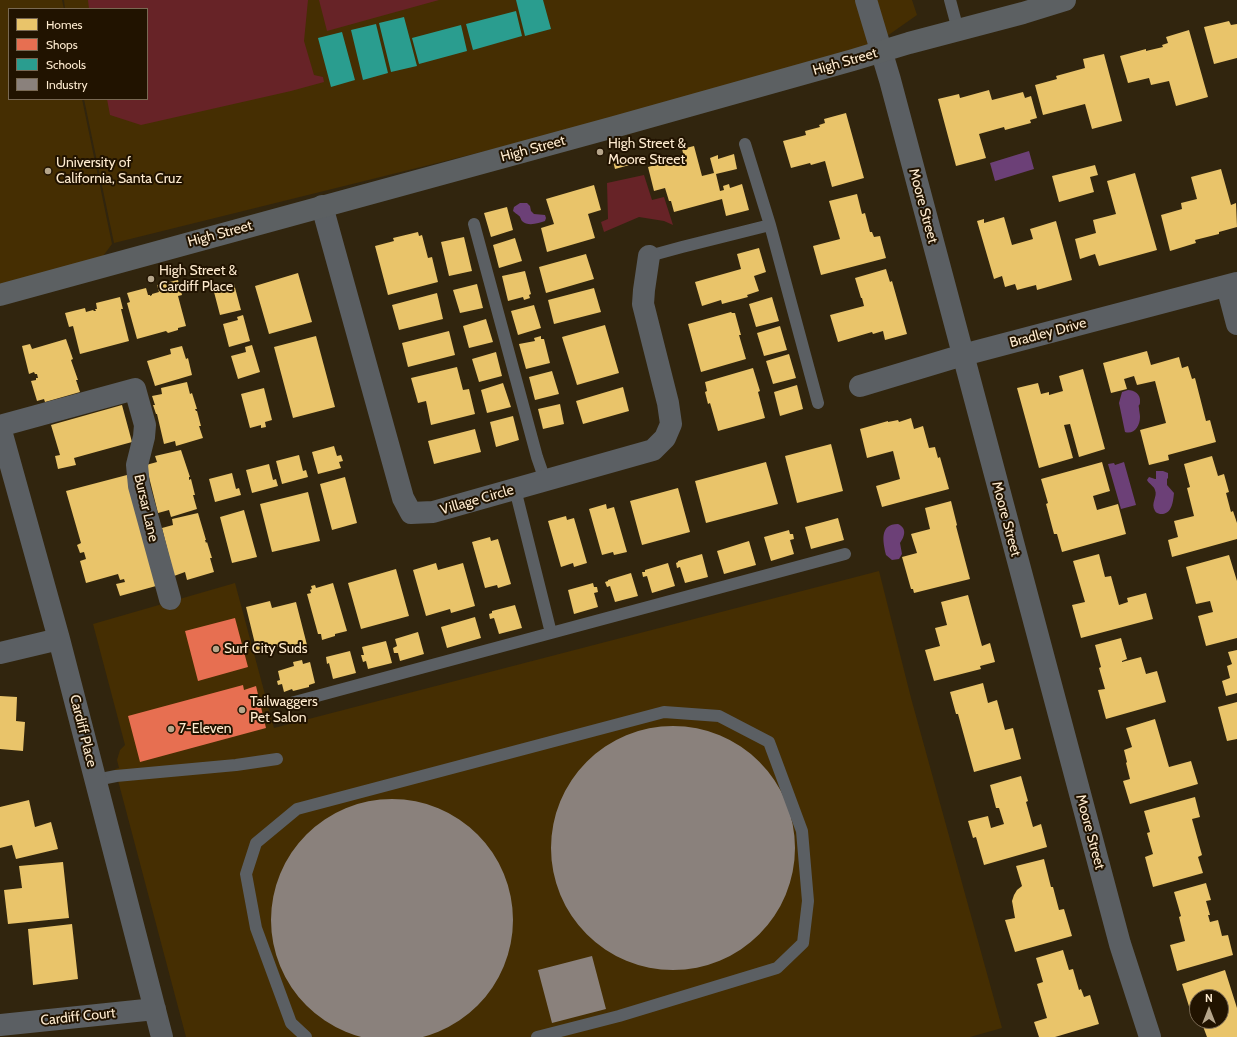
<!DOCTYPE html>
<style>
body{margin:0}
#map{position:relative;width:1237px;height:1037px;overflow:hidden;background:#31250e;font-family:Cabin,sans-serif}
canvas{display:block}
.legend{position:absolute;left:8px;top:8px;width:140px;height:92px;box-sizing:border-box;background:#211300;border:1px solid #796953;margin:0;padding:5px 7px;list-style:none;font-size:12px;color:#feebcf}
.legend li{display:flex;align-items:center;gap:8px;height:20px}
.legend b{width:20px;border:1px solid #796953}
.north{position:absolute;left:1189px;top:989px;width:40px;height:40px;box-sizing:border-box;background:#211300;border:1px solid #796953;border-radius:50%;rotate:0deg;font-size:11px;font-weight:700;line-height:16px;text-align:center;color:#feebcf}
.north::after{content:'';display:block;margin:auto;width:14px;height:18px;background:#b6a68b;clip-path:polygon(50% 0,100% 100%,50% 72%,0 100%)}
</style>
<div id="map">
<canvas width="1237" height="1037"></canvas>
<ul class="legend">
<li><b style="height:11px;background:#e9c46a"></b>Homes</li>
<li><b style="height:11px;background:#e76f51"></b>Shops</li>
<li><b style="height:11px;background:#2a9d8f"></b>Schools</li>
<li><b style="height:11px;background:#8a817c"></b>Industry</li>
</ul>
<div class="north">N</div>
</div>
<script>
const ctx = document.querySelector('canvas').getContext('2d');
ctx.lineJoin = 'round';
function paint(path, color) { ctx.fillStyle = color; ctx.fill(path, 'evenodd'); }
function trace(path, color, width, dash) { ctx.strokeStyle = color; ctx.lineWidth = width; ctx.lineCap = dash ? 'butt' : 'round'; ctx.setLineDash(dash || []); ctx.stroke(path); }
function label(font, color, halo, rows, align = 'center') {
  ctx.font = font + ' Cabin,sans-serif'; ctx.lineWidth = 4; ctx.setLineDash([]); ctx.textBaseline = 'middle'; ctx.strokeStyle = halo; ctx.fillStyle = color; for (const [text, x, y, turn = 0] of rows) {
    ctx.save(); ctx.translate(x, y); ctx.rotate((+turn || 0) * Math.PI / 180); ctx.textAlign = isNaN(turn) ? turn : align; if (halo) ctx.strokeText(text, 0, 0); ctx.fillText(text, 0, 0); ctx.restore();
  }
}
const built = new Path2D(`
 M0 0H62L64 9H9V99H82L112 244 86 279 0 298Z
 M64 0H912L917 15 853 60 114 243 84 99H147V9H65Z
 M879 571 911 698 1002 1028 970 1037H186L115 769 119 768 117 760 120 750 125 745 93 624 235 583 274 728Z`);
const green = new Path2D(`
 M88 0H308L304 41 314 75 323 77 324 82 291 91 141 125 110 115 107 99H147V9H89Z
 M319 0H439L327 31Z
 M644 175 652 200 664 197 673 225 664 221 639 217 604 232 601 222 608 219 607 183Z`);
const water = new Path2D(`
 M1029 151 1034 169 995 181 990 163Z
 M520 203H527L530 206 531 211 534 214 545 215 546 218 545 221C539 223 528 227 522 221 520 218 521 217 518 215 517 214 515 213 513 211L514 207Z
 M1128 390C1134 390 1141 394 1140 402 1140 407 1138 403 1139 408 1139 411 1140 414 1140 417 1140 426 1134 435 1125 432L1119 403 1122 392Z
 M1124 462 1136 505 1121 509 1108 464 1114 463 1115 465Z
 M1156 471H1163L1168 473V478L1167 479V485L1174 493C1173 502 1172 515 1160 514 1158 513 1156 513 1155 511 1150 503 1158 497 1155 490 1154 486 1149 484 1147 480L1149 477 1155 479H1156Z
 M898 524C907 528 905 536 900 543L902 554 899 559 892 560 886 555C883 542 879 524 898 524Z`);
const homes = new Path2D(`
 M1229 21 1231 25 1237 24V58L1214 64 1204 27Z
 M1189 30 1208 97 1176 106 1169 81 1151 85 1149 78 1128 83 1120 56 1146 49V51L1163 47 1162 45 1168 43 1166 37Z
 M1104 54 1122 121 1092 129 1085 104 1043 115 1035 85 1057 79 1056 76 1085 68 1083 59Z
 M989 90 992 100 1023 92 1025 98 1031 96 1037 118 1030 120 1031 123 1005 130 1004 127 979 134 986 158 956 166 938 99 959 94 960 98Z
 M846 113 864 178 832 187 825 161 811 165 810 163 791 168 783 141 806 135 805 131 820 127 819 125 825 123 824 119Z
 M694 146 702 176 714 173 710 158 718 155V159L734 154 737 169 716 174 720 191 724 190 723 186 729 184 730 188 742 184 749 210 726 216 722 199 674 212 671 201H669L665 188 654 191 648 167 684 157 682 149Z
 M631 156 633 164 615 169 613 161Z
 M1095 165 1098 175 1090 177 1094 192 1059 202 1052 176Z
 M1221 169 1231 205 1236 203 1237 227 1219 232V234L1195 240 1196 243 1170 251 1161 215 1182 209 1181 203 1197 199 1191 177Z
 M1135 173 1157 250 1099 266 1095 254 1080 259 1075 239 1096 233 1093 220 1116 214 1107 181Z
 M594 185 601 210 588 214 595 238 547 252 541 228 554 224 546 199Z
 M857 194 862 214 865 213 870 232H872L874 237 880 236 886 258 821 275 813 246 840 239 829 201Z
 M507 207 513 230 491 237 484 213Z
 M1004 217 1012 245 1033 239 1030 229 1056 221 1072 280 1037 290 1036 285 1017 290 1015 284 1005 287 1002 276 994 279 977 221 984 219V223Z
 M418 232 419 236 422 235 428 258 432 257 438 282 388 295 375 246 394 241 393 238Z
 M464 237 472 271 449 276 441 242Z
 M515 238 522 261 499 268 493 245Z
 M759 248 766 272 754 276 759 291 747 295 748 297 722 304 721 300 702 306 695 282 741 269 737 254Z
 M586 254 594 279 546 293 539 267Z
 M886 269 890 282 892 281 907 334 885 340 883 331 873 334 872 332 838 342 830 315 864 306 862 298H861L855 278Z
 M525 271 531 294 529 295 530 298 524 300 523 297 508 301 502 276Z
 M298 273 312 322 269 334 255 286Z
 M178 280 182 295 178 296 186 326 178 328V330L168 333 166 331 137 339 127 303 130 302 127 293 146 288 148 295H150V296L152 295V294L159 292 157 285Z
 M234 284 241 310 220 315 214 292 229 288V285Z
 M477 284 483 308 460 313 453 290Z
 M594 288 601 312 554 324 548 300Z
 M437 293 443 319 399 330 392 305Z
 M120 297 123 309H121L129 341 80 354 73 326 69 327 65 313 85 308 86 312 93 310 94 311H96L95 309H97L96 303Z
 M772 297 779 321 756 327 749 304Z
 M534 305 541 328 518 335 511 311Z
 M731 312 732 313H735L741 335H739L746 359 701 372 688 324Z
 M243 315 250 341 229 347 223 324 238 320 237 317Z
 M486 319 493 342 469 348 463 326Z
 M605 325 619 373 577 385 562 337Z
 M780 326 787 350 764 356 757 333Z
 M449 331 455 355 408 367 402 343Z
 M316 336 335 407 293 418 274 347Z
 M541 336V339H544L550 363 526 369 519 344 535 341 534 338Z
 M66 339 73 359 71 360 78 380H76L80 392 45 402 44 399 37 401 31 381 36 380V378H38L37 374H35L34 372 29 374 22 346 30 344 32 349Z
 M252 345 260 372 238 379 231 356 246 352 245 347Z
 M182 346 186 359 188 358 192 375 155 386 147 361 171 354 170 349Z
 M1147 351 1151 365 1179 357 1182 368 1188 366 1192 379 1195 378 1206 421 1210 420 1216 442 1168 455 1169 460 1149 465 1140 430 1166 423 1155 381 1137 385 1134 376 1124 379 1127 389 1111 393 1103 363Z
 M496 352 502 376 479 382 472 359Z
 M789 354 796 378 773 384 766 361Z
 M457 367 463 390 469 389 475 414 431 425 426 401 418 403 411 378Z
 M753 368 760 391 758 392 765 418 718 431 710 403 708 404 705 392 707 391 705 382Z
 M1083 369 1105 449 1079 457 1070 424 1064 425 1073 458 1039 468 1017 388 1038 383 1041 394 1049 392V395L1063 391 1059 376Z
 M552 371 559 394 535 400 529 377Z
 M187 382 190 394 192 393 197 409H195L196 411H197L201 426H199L203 438 176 446 175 441 164 444 157 414H156L153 405H155L152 396 162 394 161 388Z
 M503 383 511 407 487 413 481 390Z
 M797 385 803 409 780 416 774 392Z
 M623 387 629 411 583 424 576 401Z
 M264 388 272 420 265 422 266 427 261 428V425L250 428 241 394Z
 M560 404 564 424 543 429 538 409Z
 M122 405 132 442 74 458 76 465 58 469 55 456 60 455 51 425Z
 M513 416 519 440 496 447 490 422Z
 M911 418 914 429 923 426 929 448 935 447 938 458 940 457 949 489 882 507 876 486 900 479 893 451 867 458 860 429 888 421V422L898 420 899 422Z
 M475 429 481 452 434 464 428 441Z
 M831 444 843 491 797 503 785 456Z
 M334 446 337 456 341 455 343 461 339 462 341 468 318 474 312 452Z
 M181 450 190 477H189V480L191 479 195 495H193L197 509 171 517 169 510 158 513 146 465 157 462 155 456Z
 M299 455 303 471 306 470 308 477 282 484 276 461Z
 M1212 456 1218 476 1224 474 1229 492 1226 493 1231 512 1233 511 1237 523V539L1172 557 1168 540 1178 537 1174 521 1194 516 1187 488 1190 487 1184 464Z
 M766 462 778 504 706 523 695 481Z
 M1102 462 1110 491 1093 496 1097 510 1118 504 1126 534 1062 552 1057 534H1054L1046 504 1048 503 1041 479Z
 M269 464 273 480 276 479 278 486 252 493 246 470Z
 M232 473 236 489 239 488 241 495 215 502 209 479Z
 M127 475 156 586 120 596 116 584 125 582 124 579 120 580 118 574 86 583 80 561 86 559 84 552 80 553 77 545 81 543 66 491Z
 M345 477 357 523 332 530 320 484Z
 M678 488 690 532 642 545 630 501Z
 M308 492 320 541 272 552 260 504Z
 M951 501 957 525 956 526 970 579 914 593 913 589H911L902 557 917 553 911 534 930 529 925 508Z
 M606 504 607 509 614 507 627 552 614 555 613 552 602 555 589 509Z
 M244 510 257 557 232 563 220 517Z
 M198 513 206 540H205L206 543 207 542 212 558H210L214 572 187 580 185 572 174 576 162 528 173 525 172 519Z
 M566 516 567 520 574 518 587 563 574 567 573 563 561 567 548 521Z
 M838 518 844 540 811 549 805 527Z
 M789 530 790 534H793L794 539 790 540 794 554 771 561 764 537Z
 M490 537 491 541 498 539 511 584 498 588 497 585 485 588 472 542Z
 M749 541 756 565 724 574 717 551Z
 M702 554 708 577 685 583 680 567 677 568 676 563 678 562V561Z
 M1099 554 1105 577 1111 576 1119 605 1128 602 1127 598 1146 593 1153 619 1081 638 1072 605 1085 602 1073 561Z
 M1229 555 1237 581V638L1206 646 1198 616 1213 612 1210 601 1196 604 1186 567Z
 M436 563 438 570 463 563 475 606 451 613 450 609 426 616 413 570Z
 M668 563 675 586 652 593 647 576 643 577 642 572H645V570Z
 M396 569 409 616 361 629 348 583Z
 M631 573 638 596 615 602 610 586 607 587 605 582 608 581V580Z
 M333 583 347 631 335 634V636L322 640 321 634H318L307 594 311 593 310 590 312 589 311 586 315 585 316 588Z
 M593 583 594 587H597L598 592 594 593 598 607 574 614 568 590Z
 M968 595 982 646 990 643 995 662 980 666 981 669 934 681 925 650 940 646 935 628 947 625 941 602Z
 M270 601 272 608 296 602 307 645 282 651 281 646 257 652 246 607Z
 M515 605 522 628 499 634 494 618 490 619 489 614 492 613V611Z
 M475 617 481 638 447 648 441 627Z
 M418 632 424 654 400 661 398 653H394L393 648 397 646 395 639Z
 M1121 638 1127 659 1122 661V662L1141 657 1146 674 1157 671 1166 702 1106 719 1098 690 1105 689 1099 668 1101 667 1095 645Z
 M386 641 392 663 368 669 366 661 363 662 361 655H364L362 647Z
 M1237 650V693L1226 696 1222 681 1230 678 1227 666 1232 664 1228 652Z
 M350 651 356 673 333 679 329 663 327 664 326 657Z
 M302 660 303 664 310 662 315 683 309 685V687L293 691 292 689 284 692 282 684 278 685 277 681 280 680 278 671 294 666 293 662Z
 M983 683 988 703 997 700 1005 730 1013 728 1021 759 974 772 958 714H956L950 692Z
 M0 696 17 697 16 721 25 722 23 751 0 749Z
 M1237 702V739L1227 741 1218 707Z
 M1155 719 1169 767 1191 761 1198 784 1130 804 1123 781 1130 779 1126 763 1127 762 1124 750 1132 747 1126 728Z
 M1021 776 1028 801 1026 802 1033 827 1041 824 1047 847 984 865 976 837 973 838 968 821 988 816 991 828 1004 824 999 808H996L990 785Z
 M1195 797 1200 817 1192 819 1202 855 1198 857 1203 873 1153 887 1145 857 1153 854 1147 833 1150 832 1144 811Z
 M29 800 35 827 51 822 58 849 16 859 12 845 0 848V807Z
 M1044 859 1051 887H1053L1059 910 1064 909 1072 936 1015 952 1005 920 1015 918 1012 901 1014 895 1017 890 1022 886 1016 866Z
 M63 862 69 918 8 924 4 890 22 888 19 866Z
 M1206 883 1211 900 1206 901 1210 915H1208L1210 922 1218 920 1222 936 1228 935 1233 955 1177 971 1170 945 1185 941 1179 917 1181 916 1174 892Z
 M72 924 78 979 33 985 28 929Z
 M1063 950 1069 970 1073 969 1079 990 1081 989 1084 997 1090 995 1099 1024 1055 1037H1039L1034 1022 1047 1018 1037 984 1043 982 1036 958Z
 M1225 970 1237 1008V1037H1207L1201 1021H1221V997H1197V1015L1192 1016 1182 984Z`);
const shops = new Path2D(`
 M235 618 248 667 198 681 185 631Z
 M243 685 244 690 256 686 266 728 140 762 128 716Z`);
const schools = new Path2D(`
 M516 0H543L551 29 525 36Z
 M516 11 522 36 473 50 466 24Z
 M404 17 417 66 391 72 379 23Z
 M376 24 388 73 363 80 351 30Z
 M461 25 467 51 419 64 412 38Z
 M342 32 355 80 331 87 318 38Z`);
const industry = new Path2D(`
 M551 848a122 122 0 1 1 244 0a122 122 0 1 1-244 0Z
 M271 920a121 121 0 1 1 242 0a121 121 0 1 1-242 0Z
 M592 956 606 1009 552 1023 538 970Z`);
const lane = new Path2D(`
 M950 0 958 30
 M745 144 770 225 818 403
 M474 224 537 457 545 480
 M649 256 682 247 770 225
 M515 489 551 633 845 554
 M291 703 551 633
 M96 780 116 776 236 765 277 759
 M306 1037 291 1023 256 928 246 874 256 843 297 809 664 712 719 716 769 742 802 831 808 901 803 943 777 968 619 1016 537 1037`);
const street = new Path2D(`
 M866 0 890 80 1120 944 1150 1037
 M322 206 403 498 411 513 433 512 653 450 665 438 671 424 668 403 643 304 644 290 649 256
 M1227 286 1237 324
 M860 386 963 355 1237 283
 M0 426 135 389 145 425 144 437 137 465 139 486 170 599
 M0 427 59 639 162 1037
 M0 653 59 639
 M0 1025 155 1009`);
const secondary = new Path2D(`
 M0 295 614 127 853 60 909 43 1023 13 1065 0`);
const markers = [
 [600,152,4,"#b6a68b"],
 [48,171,4,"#b6a68b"],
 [151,279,4,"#b6a68b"],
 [216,649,4,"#b6a68b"],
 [242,710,4,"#b6a68b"],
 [171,729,4,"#b6a68b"]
];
const streetNames = [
 ["High Street",845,62,-16],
 ["High Street",533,149,-15],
 ["Moore Street",923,206,75],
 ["High Street",220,234,-15],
 ["Bradley Drive",1048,333,-15],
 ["Village Circle",477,500,-16],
 ["Bursar Lane",146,508,77],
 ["Moore Street",1006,519,75],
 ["Cardiff Place",83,731,76],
 ["Moore Street",1090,832,75],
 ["Cardiff Court",78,1017,-6]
];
const poiNames = [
 ["High Street &",608,144],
 ["Moore Street",608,160],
 ["University of",56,163],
 ["California, Santa Cruz",56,179],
 ["High Street &",159,271],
 ["Cardiff Place",159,287],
 ["Surf City Suds",224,649],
 ["Tailwaggers",250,702],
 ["Pet Salon",250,718],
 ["7-Eleven",179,729]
];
paint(built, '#452e02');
paint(green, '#672327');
paint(water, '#6c4077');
paint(homes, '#e9c46a');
paint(shops, '#e76f51');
paint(schools, '#2a9d8f');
paint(industry, '#8a817c');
trace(lane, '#5b5f63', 12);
trace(street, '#5b5f63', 22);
trace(secondary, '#5c6062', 22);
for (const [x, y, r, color] of markers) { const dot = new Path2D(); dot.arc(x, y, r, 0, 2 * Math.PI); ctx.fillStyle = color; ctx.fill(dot); trace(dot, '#211300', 1.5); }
label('14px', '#feebcf', '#211300', streetNames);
label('14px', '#feebcf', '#211300', poiNames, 'left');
</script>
